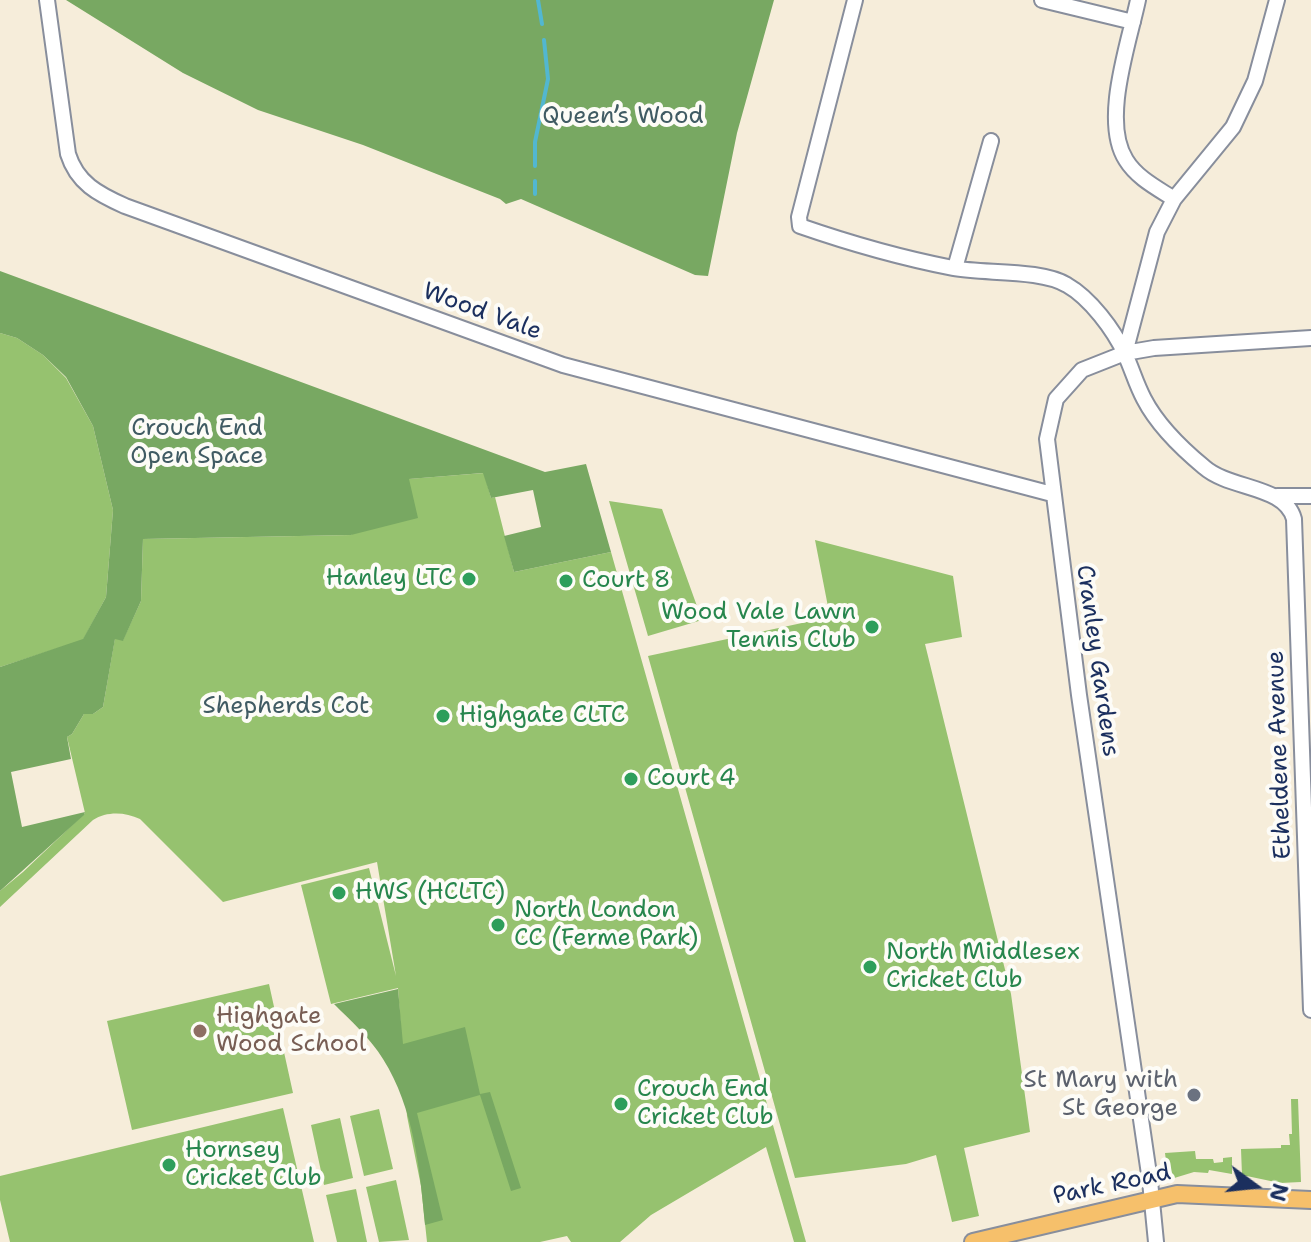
<!DOCTYPE html>
<meta charset="utf-8">
<style>
body{margin:0}
#map{position:relative;width:1311px;height:1242px;overflow:hidden;background:#f6edda;font-family:"Shantell Sans",sans-serif}
canvas{display:block}
.north{position:absolute;left:1215px;top:1146px;width:80px;height:80px;-webkit-text-stroke:6px #fdfcf7;paint-order:stroke;rotate:105deg;font-size:22px;font-weight:700;line-height:32px;text-align:center;color:#1b2f5e}
.north::after{content:'';display:block;margin:auto;width:28px;height:36px;background:#1b2f5e;clip-path:polygon(50% 0,100% 100%,50% 72%,0 100%)}
</style>
<div id="map">
<canvas width="1311" height="1242"></canvas>
<div class="north">N</div>
</div>
<script>
const ctx = document.querySelector('canvas').getContext('2d');
ctx.lineJoin = 'round';
function paint(path, color) { ctx.fillStyle = color; ctx.fill(path, 'evenodd'); }
function trace(path, color, width, dash) { ctx.strokeStyle = color; ctx.lineWidth = width; ctx.lineCap = dash ? 'butt' : 'round'; ctx.setLineDash(dash || []); ctx.stroke(path); }
function label(font, color, halo, rows, align = 'center') {
  ctx.font = font + ' "Shantell Sans",sans-serif'; ctx.lineWidth = 8; ctx.setLineDash([]); ctx.textBaseline = 'middle'; ctx.strokeStyle = halo; ctx.fillStyle = color; for (const [text, x, y, turn = 0] of rows) {
    ctx.save(); ctx.translate(x, y); ctx.rotate((+turn || 0) * Math.PI / 180); ctx.textAlign = isNaN(turn) ? turn : align; if (halo) ctx.strokeText(text, 0, 0); ctx.fillText(text, 0, 0); ctx.restore();
  }
}
const green = new Path2D(`
 M0 333 17 338 43 355 66 378 93 426 113 510 106 597 83 640 0 667Z
 M484 473 491 498 495 497 514 572 611 552 806 1242H794L766 1147 651 1215 620 1242H571L567 1236 540 1242H427L421 1186 407 1116 398 988 331 1004 301 885 369 868 396 976 377 862 223 902 140 819C125 812 107 811 93 820L0 907V891L23 872 85 813 67 737 72 734 84 714H93L103 707 115 638 123 640 141 601 143 539 351 535 408 479Z
 M609 501 662 509 702 620 648 636Z
 M815 540 953 576 962 637 925 644 1011 994 1030 1132 964 1148 979 1216 952 1222 936 1155 906 1164 795 1178 648 656 830 617Z
 M269 984 293 1093 132 1130 107 1021Z
 M1291 1099H1298L1301 1182 1280 1183 1242 1175 1241 1149 1281 1148V1145H1290L1289 1134H1292Z
 M283 1108 314 1242H10L0 1200V1176Z
 M379 1109 393 1169 364 1176 350 1116Z
 M340 1118 353 1178 324 1185 311 1125Z
 M1195 1151 1196 1159H1213L1214 1163 1223 1162V1158L1232 1157V1174L1209 1170 1208 1173 1194 1172 1171 1179 1168 1177 1165 1153Z
 M396 1180 409 1240 379 1242 366 1187Z
 M356 1189 367 1242H337L326 1195Z`);
const forest = new Path2D(`
 M66 0H774L737 133 708 276 695 275 521 199 506 204 500 199 363 145 258 110 183 73Z
 M0 271 545 472 586 464 611 552 514 572 504 536 541 527 533 490 491 498 483 473 409 479 418 518 351 535 143 539 141 601 123 641 115 639 103 707 93 714H84L72 734 67 737 71 759 11 772 22 827 85 812 84 815 0 891V667L83 639 106 597 113 510 93 426 66 377 43 355 17 338 0 333Z
 M398 989 403 1044 465 1027 480 1094 490 1092 521 1188 511 1191 480 1095 417 1113 443 1220 425 1225C420 1170 414 1108 383 1059 370 1038 351 1021 334 1004Z`);
const stream = new Path2D(`
 M538 0 542 24
 M535 166V142L548 79 544 40
 M535 181V194`);
const minor = new Path2D(`
 M47 0 68 154C77 183 98 194 125 206L563 365 1052 494
 M855 0 799 217 800 226C849 243 902 258 953 268 984 274 1041 269 1067 285 1090 298 1114 330 1125 354 1132 369 1136 384 1144 399 1158 426 1181 448 1204 467 1230 490 1285 485 1294 519L1311 1010
 M1042 0 1133 22
 M1138 0C1129 43 1101 121 1126 160 1137 178 1157 188 1174 199
 M955 268 991 141
 M1125 353 1157 232 1174 199 1233 127 1255 81 1277 0
 M1277 496H1311
 M1156 1242 1150 1181 1079 695 1047 439 1056 399 1082 370 1125 353 1154 348 1311 338`);
const major = new Path2D(`
 M973 1242 1177 1194 1311 1200`);
const markers = [
 [469,579,8,"#2e9e5b"],
 [566,581,8,"#2e9e5b"],
 [872,627,8,"#2e9e5b"],
 [443,716,8,"#2e9e5b"],
 [631,779,8,"#2e9e5b"],
 [339,893,8,"#2e9e5b"],
 [498,925,8,"#2e9e5b"],
 [870,967,8,"#2e9e5b"],
 [200,1031,8,"#8d6e63"],
 [1194,1095,8,"#6b7280"],
 [621,1104,8,"#2e9e5b"],
 [169,1165,8,"#2e9e5b"]
];
const parkNames = [
 ["Queen’s Wood",623,117],
 ["Crouch End",197,429],
 ["Open Space",197,457],
 ["Shepherds Cot",286,707]
];
const streetNames = [
 ["Wood Vale",482,312,20],
 ["Cranley Gardens",1097,661,82],
 ["Etheldene Avenue",1280,755,-92],
 ["Park Road",1112,1185,-12]
];
const leisureNames = [
 ["Hanley LTC",453,579,"right"],
 ["Court 8",582,581],
 ["Wood Vale Lawn",856,613,"right"],
 ["Tennis Club",856,641,"right"],
 ["Highgate CLTC",459,716],
 ["Court 4",647,779],
 ["HWS (HCLTC)",355,893],
 ["North London",514,911],
 ["CC (Ferme Park)",514,939],
 ["North Middlesex",886,953],
 ["Cricket Club",886,981],
 ["Crouch End",637,1090],
 ["Cricket Club",637,1118],
 ["Hornsey",185,1151],
 ["Cricket Club",185,1179]
];
const educationNames = [
 ["Highgate",216,1017],
 ["Wood School",216,1045]
];
const worshipNames = [
 ["St Mary with",1178,1081],
 ["St George",1178,1109]
];
paint(green, '#96c26f');
paint(forest, '#78a862');
trace(stream, '#52b7d1', 4);
trace(minor, '#888e9c', 18);
trace(major, '#888e9c', 20);
trace(minor, '#fff', 14);
trace(major, '#f6c06b', 16);
for (const [x, y, r, color] of markers) { const dot = new Path2D(); dot.arc(x, y, r, 0, 2 * Math.PI); ctx.fillStyle = color; ctx.fill(dot); trace(dot, '#fdfcf7', 3); }
label('24px', '#405b63', '#fdfcf7', parkNames);
label('24px', '#1b2f5e', '#fdfcf7', streetNames);
label('24px', '#27864d', '#fdfcf7', leisureNames, 'left');
label('24px', '#785e54', '#fdfcf7', educationNames, 'left');
label('24px', '#5b616d', '#fdfcf7', worshipNames, 'right');
</script>
